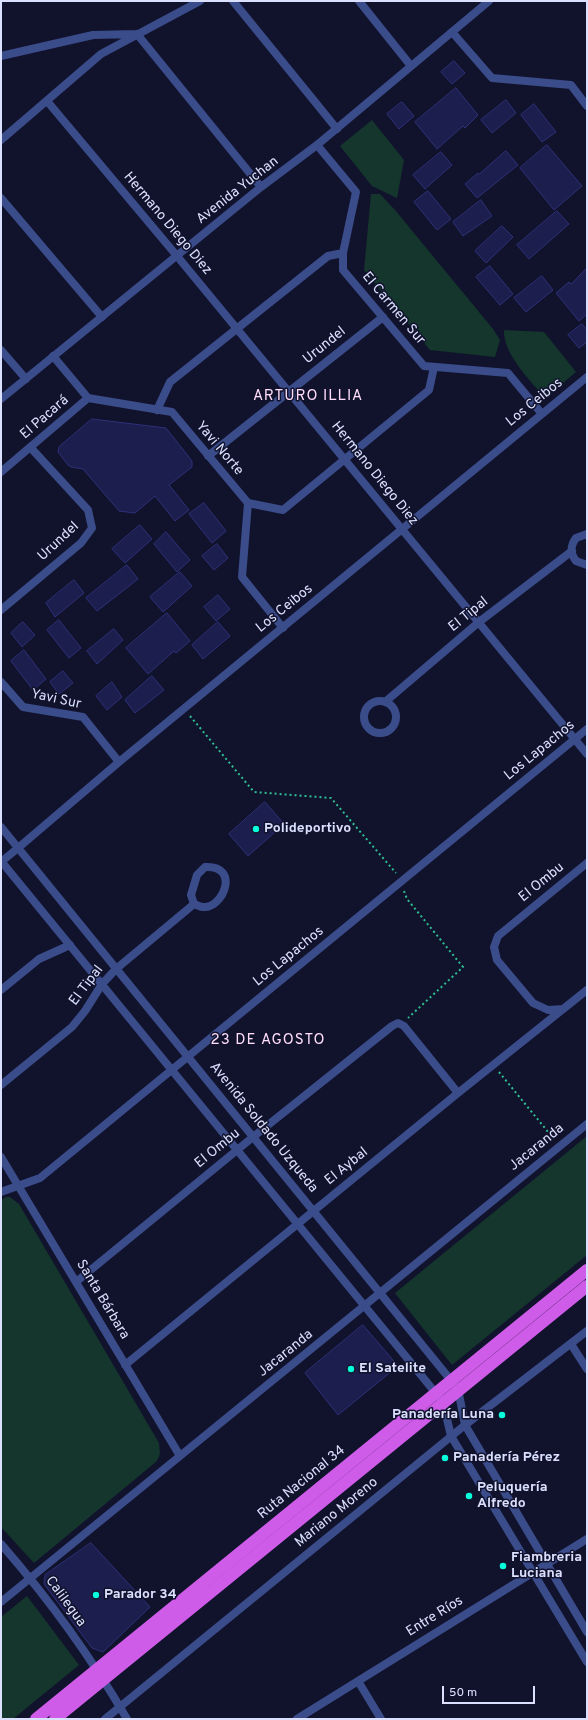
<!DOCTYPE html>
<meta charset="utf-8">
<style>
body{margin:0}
#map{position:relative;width:588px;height:1720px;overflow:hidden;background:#11132c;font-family:Overpass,sans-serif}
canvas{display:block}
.frame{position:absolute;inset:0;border:2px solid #dbe0ff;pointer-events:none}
.scale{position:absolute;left:442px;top:1686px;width:93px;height:18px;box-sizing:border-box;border:2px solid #dbe0ff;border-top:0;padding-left:5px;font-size:12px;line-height:14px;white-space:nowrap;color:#dbe0ff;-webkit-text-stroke:3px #11132c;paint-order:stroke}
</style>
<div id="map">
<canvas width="588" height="1720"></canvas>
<div class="frame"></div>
<div class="scale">50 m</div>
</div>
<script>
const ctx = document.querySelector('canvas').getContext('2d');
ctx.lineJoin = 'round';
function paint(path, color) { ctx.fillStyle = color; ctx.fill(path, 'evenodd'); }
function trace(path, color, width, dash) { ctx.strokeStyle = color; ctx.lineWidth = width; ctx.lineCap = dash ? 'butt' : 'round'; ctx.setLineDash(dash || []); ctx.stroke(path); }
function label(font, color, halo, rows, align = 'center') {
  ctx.font = font + ' Overpass,sans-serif'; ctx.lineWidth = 3; ctx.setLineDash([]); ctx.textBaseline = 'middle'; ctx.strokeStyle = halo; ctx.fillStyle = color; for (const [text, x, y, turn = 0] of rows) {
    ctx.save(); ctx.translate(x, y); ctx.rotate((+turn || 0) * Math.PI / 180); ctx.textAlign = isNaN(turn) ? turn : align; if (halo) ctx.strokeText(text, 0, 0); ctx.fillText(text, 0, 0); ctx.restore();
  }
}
const green = new Path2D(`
 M372 120 404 160 397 198 372 186 340 146Z
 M371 194H380L395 210 493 329 500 340 495 357 430 350 364 270Z
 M504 330 544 332 576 372 545 398C530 380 503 354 504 330Z
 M587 1136V1255L452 1365 395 1293Z
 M6 1197H10L19 1204 159 1443 160 1454 157 1461 34 1563 1 1527V1200Z
 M27 1596 79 1665 13 1719H1V1617Z`);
const building = new Path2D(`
 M454 61 465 73 452 84 441 72Z
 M456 88 478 115 465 128 463 126 437 149 415 122Z
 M506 100 516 113 492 133 481 120Z
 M402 102 414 116 399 129 387 114Z
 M534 104 556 132 542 142 521 115Z
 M547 145 582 186 554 210 520 168Z
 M506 151 518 165 477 198 465 184 478 173 479 174Z
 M441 152 452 165 425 189 413 175Z
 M428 191 451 219 437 230 414 202Z
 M481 200 492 216 463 236 453 222Z
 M557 211 569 224 529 259 517 245Z
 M502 226 513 237 486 263 475 251Z
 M490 266 513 294 500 305 476 277Z
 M587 268V314L579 321 556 293 569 282 571 284Z
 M542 276 553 290 526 312 514 298Z
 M582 324 587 330V342L579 348 568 335Z
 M92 419 166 428 192 461V467L169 485 189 510 175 521 155 496 135 513 119 511 83 469 71 467 68 465 58 452 59 447Z
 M204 503 226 531 212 543 189 514Z
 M140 525 152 539 125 563 112 549Z
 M166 532 190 560 177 572 154 544Z
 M217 544 228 558 214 570 202 556Z
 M127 565 138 579 97 611 86 598Z
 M180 572 192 586 163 612 150 597Z
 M74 580 84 593 55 617 46 603Z
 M218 595 230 609 216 621 204 607Z
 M167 613 190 641 176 653 174 651 148 674 126 648Z
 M59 620 81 648 69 658 47 630Z
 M23 622 35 635 22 647 11 633Z
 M218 622 230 636 203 659 192 645Z
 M114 629 123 640 97 664 87 651Z
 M24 650 46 679 33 690 11 661Z
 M63 671 73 683 59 694 50 682Z
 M152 676 164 690 135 713 125 700Z
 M112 682 122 697 107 710 96 696Z
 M265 802 284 824 248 856 229 834Z
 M363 1325 398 1366 338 1415 305 1373Z
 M91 1543 150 1607 103 1652 92 1648 44 1584 45 1575Z`);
const path = new Path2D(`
 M190 716 254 792 331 798 396 873
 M404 891 407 899 463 967 408 1018
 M499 1072 553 1138`);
const minor = new Path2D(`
 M233 1 337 129
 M359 1 411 66
 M452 32 492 78 571 85 587 106
 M137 34 261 187
 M1 56 93 35 136 34
 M47 101 177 256 587 754
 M1 140 101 54 200 1
 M317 145 356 192 343 253V270L424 366 508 373 542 414
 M1 198 102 317
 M1 350 26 379
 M53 356 88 398 172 412 248 503 242 577 283 628
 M157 410 170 382 328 256 343 253
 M208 456 383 317
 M1 472 88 398
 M248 503 283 510 429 390 434 367
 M587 534 576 538C570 546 570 553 576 561L587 565
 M1 610 81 543 92 528 88 510 31 448
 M1 682 23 707 83 717 119 762
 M364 717a16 16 0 1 1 32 0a16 16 0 1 1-32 0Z
 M385 702 479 622 572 551
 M18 848 119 762 587 377
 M205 867C241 865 223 909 203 907 201 907 197 905 194 904L191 895 197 875Z
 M1 990 39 959 70 945
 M563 1009 548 1010 533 1003 497 960 494 947 498 936 587 863
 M1 1085 72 1027 85 1011 102 984 116 969 194 904
 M1 1157 180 1456
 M1 1192 40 1178 587 729
 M76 1282 253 1137 392 1026 398 1023 404 1026 458 1093
 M571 1344 587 1369
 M125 1365 458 1093 587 990
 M1 1544C48 1598 91 1657 127 1719
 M1 1602 587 1124
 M358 1681 381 1719
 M105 1719 465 1425 587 1331
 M297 1719 587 1539`);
const tertiary = new Path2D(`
 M1 399 261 187 317 145 489 1
 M1 827 458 1389 465 1425 587 1632
 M1 861 443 1402 451 1436 587 1662
 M1 862 18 848`);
const trunk = new Path2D(`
 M36 1719 587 1270
 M55 1719 587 1286`);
const markers = [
 [256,829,4,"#07ffdc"],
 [351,1369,4,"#07ffdc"],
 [502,1415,4,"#07ffdc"],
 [445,1458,4,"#07ffdc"],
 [469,1496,4,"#07ffdc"],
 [503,1566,4,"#07ffdc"],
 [96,1595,4,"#07ffdc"]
];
const streetNames = [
 ["Avenida Yuchan",238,191,-38],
 ["Hermano Diego Diez",167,224,50],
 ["El Carmen Sur",393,309,50],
 ["Urundel",325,346,-39],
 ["Los Ceibos",535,403,-39],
 ["El Pacará",45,418,-41],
 ["Yavi Norte",219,449,50],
 ["Hermano Diego Diez",374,474,51],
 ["Urundel",59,542,-43],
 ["Los Ceibos",285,609,-39],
 ["El Tipal",469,615,-39],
 ["Yavi Sur",56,700,12],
 ["Los Lapachos",540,751,-39],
 ["El Ombu",542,883,-39],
 ["Los Lapachos",289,957,-39],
 ["El Tipal",87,986,-53],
 ["Avenida Soldado Uzqueda",263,1128,51],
 ["Jacaranda",537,1148,-39],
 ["El Ombu",218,1149,-39],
 ["El Aybal",347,1167,-39],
 ["Santa Bárbara",102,1300,59],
 ["Jacaranda",286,1354,-39],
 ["Ruta Nacional 34",302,1483,-39],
 ["Mariano Moreno",337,1513,-39],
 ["Calilegua",65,1602,54],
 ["Entre Ríos",435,1617,-32]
];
const poiNames = [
 ["Polideportivo",264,829],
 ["El Satelite",359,1369],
 ["Panadería Luna",494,1415,"right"],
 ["Panadería Pérez",453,1458],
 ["Peluquería",477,1488],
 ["Alfredo",477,1504],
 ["Fiambreria",511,1558],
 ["Luciana",511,1574],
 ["Parador 34",104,1595]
];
const neighbourhoodNames = [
 ["ARTURO ILLIA",308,397],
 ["23 DE AGOSTO",268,1041]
];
paint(green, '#14362c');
paint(building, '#1c1e4d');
trace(building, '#2e3179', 1);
trace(path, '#2ec094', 2, [2, 3]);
trace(minor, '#3b4c8b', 8);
trace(tertiary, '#3b4c8b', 8);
trace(trunk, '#cf5ce8', 12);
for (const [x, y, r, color] of markers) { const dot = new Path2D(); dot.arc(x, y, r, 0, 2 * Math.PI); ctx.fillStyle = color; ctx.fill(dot); trace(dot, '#11132c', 1.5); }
label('14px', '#dbe0ff', '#11132c', streetNames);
label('bold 14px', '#dbe0ff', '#11132c', poiNames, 'left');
ctx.letterSpacing = '1px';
label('15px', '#ffddfb', '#11132c', neighbourhoodNames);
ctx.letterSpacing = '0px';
</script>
